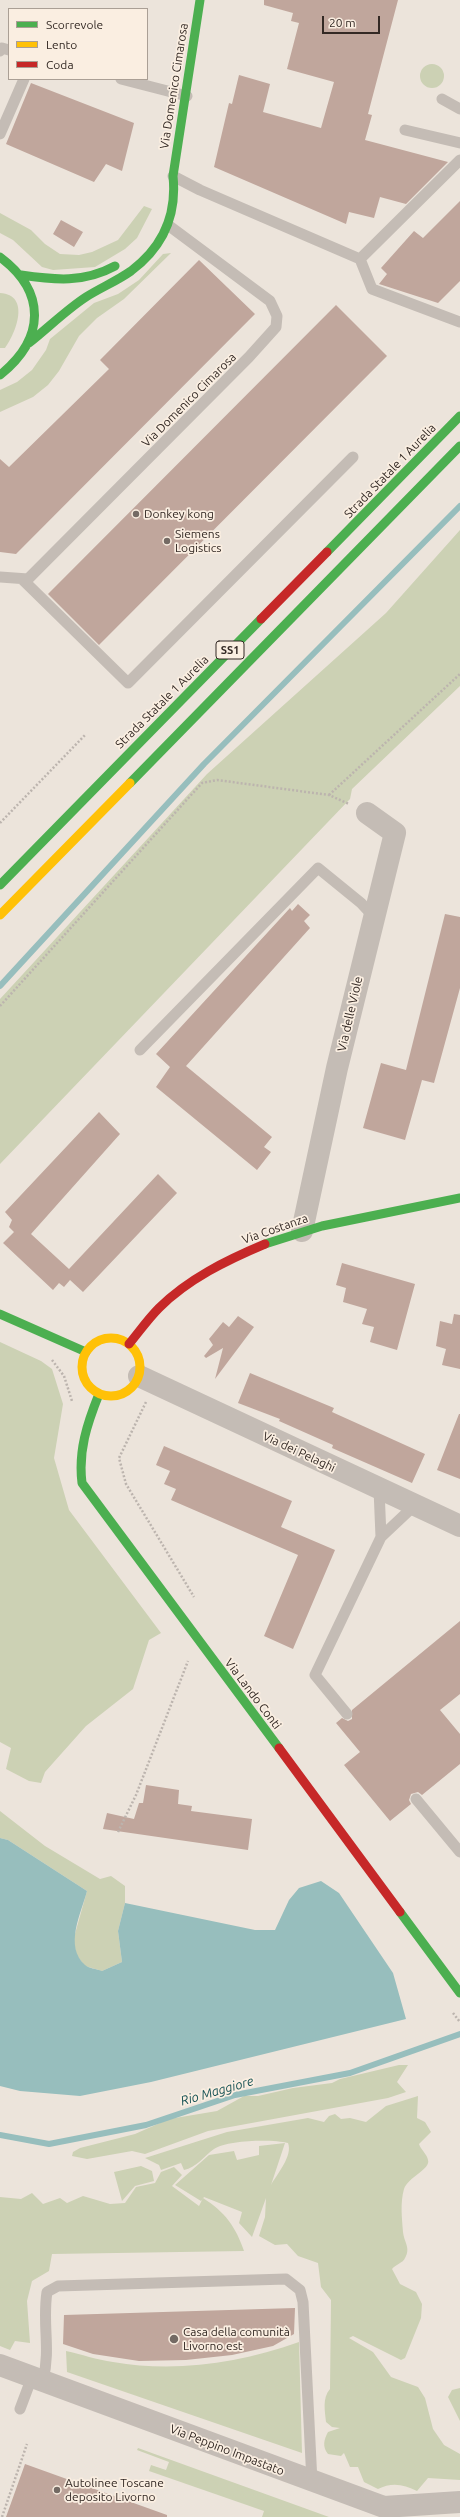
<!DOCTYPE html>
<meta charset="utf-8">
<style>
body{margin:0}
#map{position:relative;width:460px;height:2517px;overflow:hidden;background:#ece4db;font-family:Ubuntu,sans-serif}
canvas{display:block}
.legend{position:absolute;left:8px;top:8px;width:140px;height:72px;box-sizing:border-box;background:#faeee1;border:1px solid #aa9f95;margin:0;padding:5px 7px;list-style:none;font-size:12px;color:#332924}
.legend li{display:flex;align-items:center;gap:8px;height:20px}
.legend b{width:20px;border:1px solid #aa9f95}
.scale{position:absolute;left:322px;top:16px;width:58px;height:18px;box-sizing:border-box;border:2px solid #332924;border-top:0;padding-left:5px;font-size:12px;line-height:14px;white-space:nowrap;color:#332924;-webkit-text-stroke:3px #faeee1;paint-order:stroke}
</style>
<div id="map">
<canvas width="460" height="2517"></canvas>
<ul class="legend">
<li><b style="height:5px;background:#4caf50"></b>Scorrevole</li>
<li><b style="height:5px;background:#ffc107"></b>Lento</li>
<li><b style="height:5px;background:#c62828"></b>Coda</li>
</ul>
<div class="scale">20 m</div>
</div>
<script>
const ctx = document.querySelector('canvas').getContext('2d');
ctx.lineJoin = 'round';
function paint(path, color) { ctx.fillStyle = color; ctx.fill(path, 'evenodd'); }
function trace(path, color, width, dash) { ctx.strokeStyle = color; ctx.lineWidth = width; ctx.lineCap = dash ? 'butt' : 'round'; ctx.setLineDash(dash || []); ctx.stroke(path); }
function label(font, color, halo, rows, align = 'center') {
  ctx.font = font + ' Ubuntu,sans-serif'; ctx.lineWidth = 3.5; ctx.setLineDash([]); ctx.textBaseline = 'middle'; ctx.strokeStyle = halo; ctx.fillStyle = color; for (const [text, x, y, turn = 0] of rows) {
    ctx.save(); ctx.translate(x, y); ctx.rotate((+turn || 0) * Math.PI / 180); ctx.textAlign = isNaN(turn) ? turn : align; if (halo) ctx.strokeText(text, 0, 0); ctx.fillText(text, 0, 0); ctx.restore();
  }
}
const green = new Path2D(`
 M420 76a12 12 0 1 1 24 0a12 12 0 1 1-24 0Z
 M144 206 152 209 137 238 125 249 95 267 53 270 42 267 13 240 0 233V213L31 230 45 244 60 254 79 255 92 252 118 240Z
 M171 253 124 299 97 318 79 336 59 371 48 385 33 397 0 412V390L17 382 32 370 46 350 50 339 94 303 118 294 139 280 163 254Z
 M0 293C31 295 16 333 5 348H0Z
 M460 530V686L352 789 350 799 0 1164V999L207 774 386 613Z
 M0 1342 41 1361 52 1369 63 1404 54 1458 69 1510 161 1633 149 1640 133 1689 86 1726 45 1772 41 1783 29 1781 6 1769 11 1748 0 1742Z
 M0 1811 45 1846 100 1879 111 1876 125 1886V1903L118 1931 122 1962 102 1971 85 1966 77 1956 73 1941 87 1891 8 1840 0 1838Z
 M399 2065H408L397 2082 406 2092 388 2098 208 2131 145 2154 132 2151 87 2159 72 2156 73 2152 80 2148 135 2134 169 2119 217 2111 244 2096H258L293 2088 332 2083 340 2079Z
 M418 2096 417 2118 425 2122 431 2132 419 2144C421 2150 427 2154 428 2160 431 2169 408 2177 404 2189 400 2203 402 2218 403 2232 404 2242 411 2248 405 2258 403 2263 396 2264 392 2269L400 2284 416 2292 422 2304 421 2318 405 2358 401 2360 353 2336 349 2338 373 2352 391 2377 418 2387 425 2398 433 2429 444 2445 460 2454V2480L428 2478 417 2491C404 2484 391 2482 378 2489L364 2482 358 2467H350L344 2453 341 2456 328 2454C322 2447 324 2439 328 2432L340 2428 332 2427 326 2422C325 2411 322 2398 330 2389L331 2300 321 2287 318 2263 298 2256 287 2244 275 2245 259 2236 265 2217 266 2198 252 2237 239 2223 242 2212 204 2197 201 2201 175 2185 209 2155 234 2151 237 2160 259 2155V2146L285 2143 271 2185C277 2174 293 2156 288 2143 272 2139 228 2140 214 2149 204 2156 196 2168 184 2170L181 2163 161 2170 159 2165 145 2158 227 2132 308 2118 324 2122 329 2116 335 2114 341 2119 350 2118 366 2122 386 2106Z
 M141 2166 152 2171 154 2181 135 2186 122 2201 114 2172Z
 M174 2167 182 2175 172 2186 199 2206 203 2198C225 2212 236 2227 244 2251L52 2254 49 2271 32 2281 27 2301 30 2343 15 2341 10 2350 0 2346V2197L21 2199 32 2193 43 2204 60 2198 67 2203 83 2196 110 2204 125 2203 136 2187 155 2183 161 2172Z
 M299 2342 302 2453 67 2372 66 2351C81 2354 97 2360 113 2362 176 2373 239 2363 299 2342Z
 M460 2388V2421L448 2397 452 2390Z
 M138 2448 329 2517H262L264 2511 149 2471 151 2465 166 2470 169 2462 137 2450Z`);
const water = new Path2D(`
 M0 1838 8 1840 87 1891C81 1914 64 1946 85 1965 88 1968 97 1969 102 1971L122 1962 118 1931 125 1903 255 1930H275L289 1900 299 1888 321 1881 339 1893 393 1973 406 2019 151 2082 80 2096 20 2091 0 2086Z`);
const stream = new Path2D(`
 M0 986 204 764 460 506
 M0 2135 49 2144 146 2125 235 2095 350 2073 460 2034`);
const building = new Path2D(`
 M264 0H398L368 114 372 115 365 140 448 162 406 204 380 197 374 218 349 212 346 224 214 167 229 103 232 104 239 75 270 84 263 112 321 128 334 82 287 69 299 23 291 21 293 13 264 5Z
 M31 83 134 123 122 171 106 164 94 182 6 144Z
 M460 201V281L438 303 379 284 387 274 381 268 414 231 423 238Z
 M61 220 83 232 74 247 53 234Z
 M199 260 255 314 16 554 0 552V459L9 467 109 369 100 360Z
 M336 305 387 356 99 645 48 594Z
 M298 904 310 915 304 921 310 928 186 1066 272 1137 264 1147 271 1152 257 1170 156 1087 170 1067 156 1054 290 908 292 911Z
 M445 914 460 917V988L434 1083 422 1080 405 1140 363 1128 381 1063 406 1070Z
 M99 1112 120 1134 31 1234 69 1269 158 1174 177 1193 83 1292 70 1280 64 1287 59 1283 53 1290 3 1243 14 1232 9 1227 12 1220 5 1212Z
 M342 1263 415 1284 397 1350 370 1342 374 1327 362 1324 367 1309 343 1302 346 1288 336 1285Z
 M454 1314 460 1315V1369L442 1365 446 1349 436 1346 440 1321 452 1324Z
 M238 1316 254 1327 215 1379 223 1348 206 1358 204 1356 213 1345 209 1339 223 1322 229 1327Z
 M250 1373 334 1408 332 1412 425 1454 412 1483 332 1448 333 1445 279 1421 280 1419 238 1403Z
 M459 1414H460V1479L437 1470Z
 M164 1446 292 1501 281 1527 335 1550 293 1649 264 1636 298 1555 171 1500 176 1489 164 1484 170 1471 156 1465Z
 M460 1621V1694L440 1710 460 1734V1764L422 1795 418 1792 411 1794 409 1800 411 1804 390 1821 344 1765 360 1752 336 1723 342 1718 348 1721 352 1719V1710Z
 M146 1785 179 1790 178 1804 192 1806 191 1811 252 1819 248 1850 103 1829 107 1813 134 1819 139 1803H143Z
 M295 2308 294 2334 273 2346 232 2355 186 2360 139 2361 93 2354 63 2344 64 2315Z
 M25 2464 167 2515V2517H6Z`);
const path = new Path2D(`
 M329 795 460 674
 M0 823 86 734
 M0 1006 202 783 217 780 329 795 349 804
 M52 1360 64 1376 72 1401
 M146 1402 119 1458 126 1484 194 1597
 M118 1832 136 1795 188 1661
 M453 2013 460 2022
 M2 2517 27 2444`);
const lane = new Path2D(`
 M0 51 2 48 9 50
 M121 79 187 96
 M442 99 460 109
 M405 130 460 143
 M0 134 24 79
 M173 176 200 190 360 259 372 289 460 322
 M360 259 460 160
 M0 577 28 579 249 357 276 327 277 316 270 301 168 225
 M22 579 128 683 353 457
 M140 1050 318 868 361 903 374 917
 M379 1489 381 1537 415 1505
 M347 1714 315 1675 381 1537
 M416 1799 460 1852
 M43 2380C51 2348 42 2324 47 2292L58 2286 286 2279 300 2290 303 2302 312 2482
 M20 2409 32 2377`);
const street = new Path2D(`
 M302 1231 337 1068 395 833 367 813
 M139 1376 460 1526
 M0 2365 384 2507 460 2502`);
const fast = new Path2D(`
 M0 257C47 292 45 339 0 375
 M21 275C55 280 84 283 115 266
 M29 343C48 328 66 310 86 297 100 288 117 281 131 271 163 247 177 215 173 176L200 0
 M327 552 460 416
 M130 783 460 446
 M0 885 261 619
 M265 1244 322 1226 460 1198
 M0 1314 86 1352
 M99 1394C87 1424 78 1451 82 1483L279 1748
 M400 1912 460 1993`);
const slow = new Path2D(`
 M0 915 130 783
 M82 1367a29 29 0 1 1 58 0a29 29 0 1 1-58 0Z`);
const jam = new Path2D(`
 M261 619 327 552
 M129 1344C139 1332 148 1319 159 1308 188 1279 227 1260 265 1244
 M279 1748 400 1912`);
const markers = [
 [136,514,4,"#746a64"],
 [167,541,4,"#746a64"],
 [174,2339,5,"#746a64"],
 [57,2490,4,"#746a64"]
];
const shields = [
 [230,650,28]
];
const shieldNames = [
 ["SS1",230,650]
];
const streetNames = [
 ["Via Domenico Cimarosa",174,86,-81],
 ["Via Domenico Cimarosa",189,400,-45],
 ["Strada Statale 1 Aurelia",390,471,-46],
 ["Strada Statale 1 Aurelia",162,702,-45],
 ["Via delle Viole",350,1014,-77],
 ["Via Costanza",275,1229,-19],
 ["Via dei Pelaghi",299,1452,25],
 ["Via Lando Conti",253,1694,53],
 ["Via Peppino Impastato",227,2450,21]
];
const poiNames = [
 ["Donkey kong",144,514],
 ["Siemens",175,534],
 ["Logistics",175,548],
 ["Casa della comunità",183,2332],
 ["Livorno est",183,2346],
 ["Autolinee Toscane",65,2483],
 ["deposito Livorno",65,2497]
];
const waterNames = [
 ["Rio Maggiore",217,2091,-16]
];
paint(green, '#ccd1b4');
paint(water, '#97bebd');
trace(stream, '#97bebd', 6);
paint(building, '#c0a69c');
trace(path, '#bcb4ae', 2.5, [2, 2]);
trace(lane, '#c4bcb5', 11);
trace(street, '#c4bcb5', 22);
trace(fast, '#4caf50', 9);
trace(slow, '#ffc107', 9);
trace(jam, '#c62828', 9);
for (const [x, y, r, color] of markers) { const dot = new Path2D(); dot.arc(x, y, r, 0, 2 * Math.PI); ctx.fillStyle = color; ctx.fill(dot); trace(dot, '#faeee1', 1.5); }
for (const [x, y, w] of shields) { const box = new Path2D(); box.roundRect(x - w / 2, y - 9, w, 18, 3); ctx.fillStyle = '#faeee1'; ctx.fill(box); trace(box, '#332924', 1); }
label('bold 11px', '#332924', null, shieldNames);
label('12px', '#332924', '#faeee1', streetNames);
label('12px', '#332924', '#faeee1', poiNames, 'left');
label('italic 13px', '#185356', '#faeee1', waterNames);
</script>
